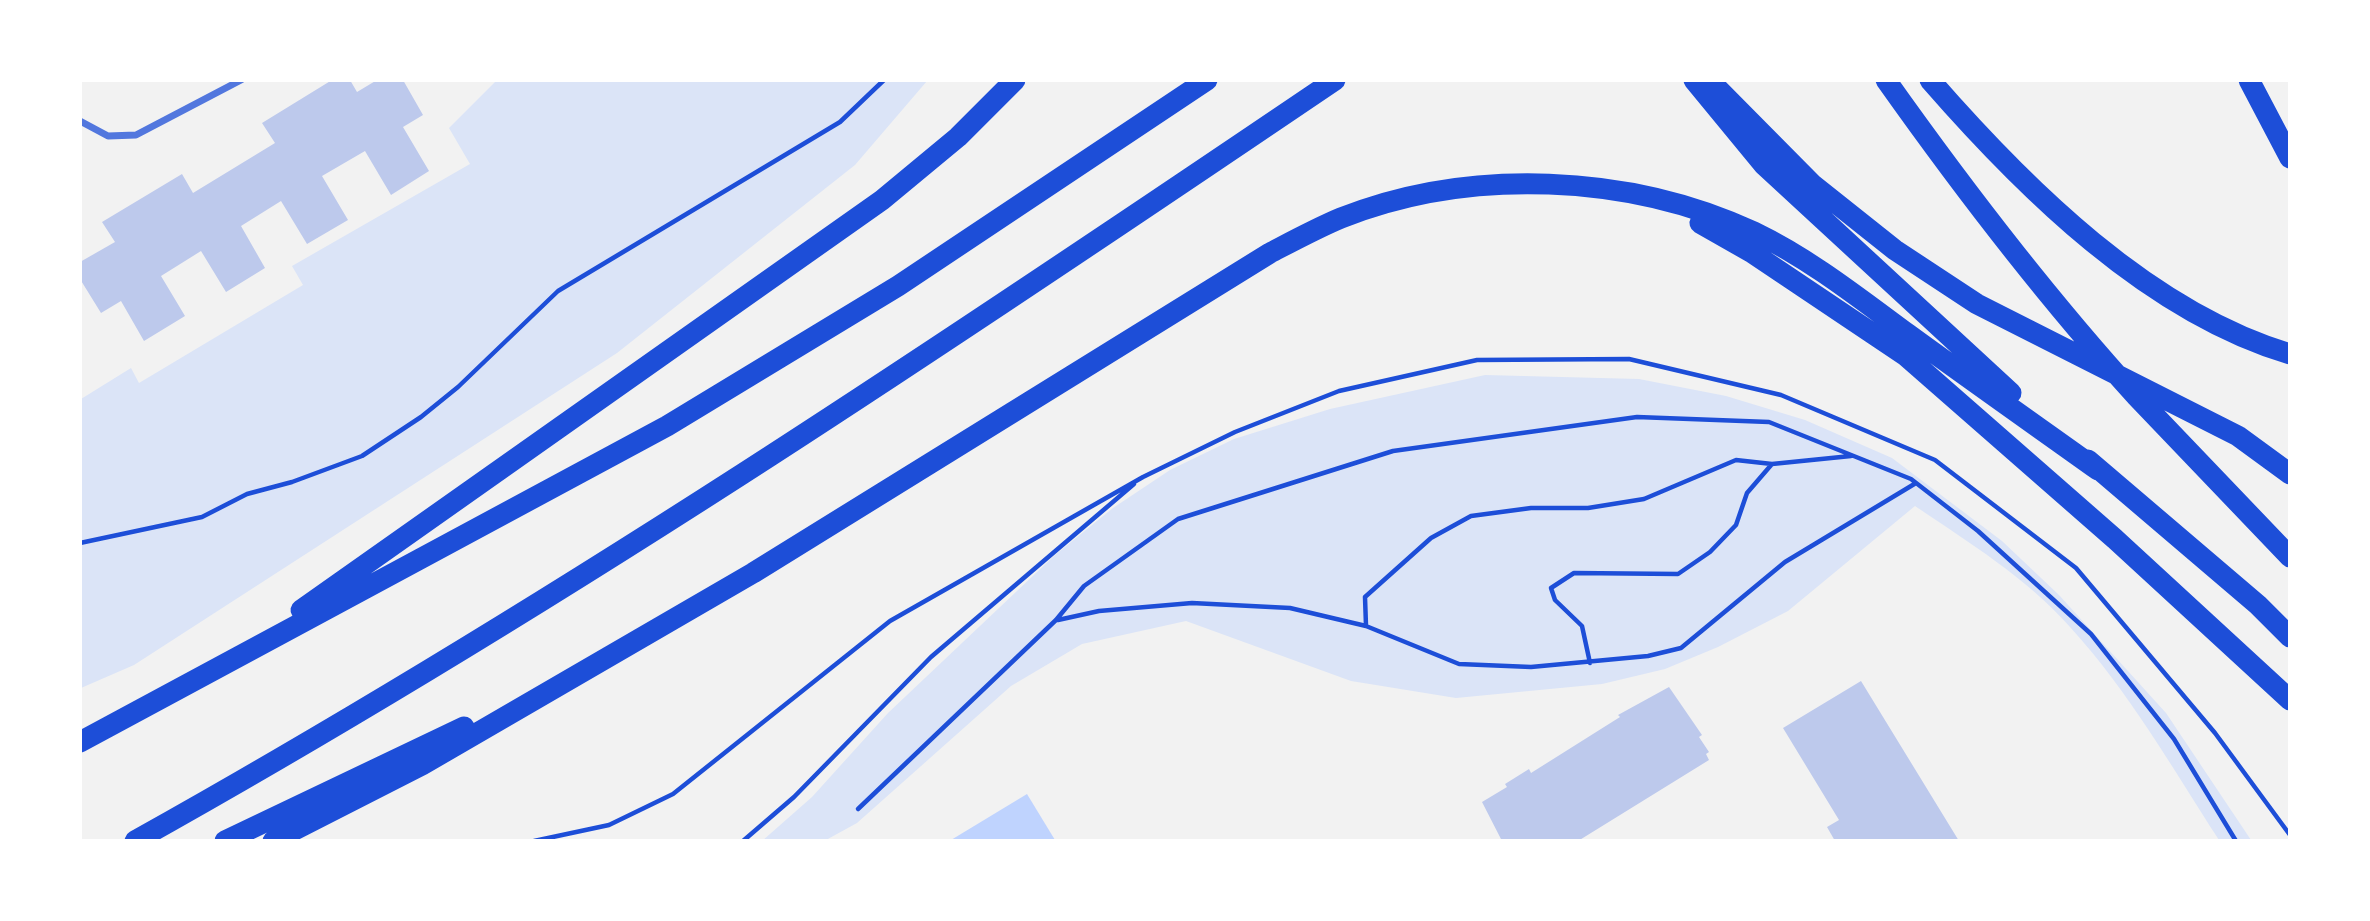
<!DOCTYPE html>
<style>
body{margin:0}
#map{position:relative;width:2370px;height:921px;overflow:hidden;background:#f2f2f2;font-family:Inter,sans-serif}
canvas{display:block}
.frame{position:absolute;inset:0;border:82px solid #fff;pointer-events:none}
</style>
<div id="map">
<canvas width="2370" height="921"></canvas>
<div class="frame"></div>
</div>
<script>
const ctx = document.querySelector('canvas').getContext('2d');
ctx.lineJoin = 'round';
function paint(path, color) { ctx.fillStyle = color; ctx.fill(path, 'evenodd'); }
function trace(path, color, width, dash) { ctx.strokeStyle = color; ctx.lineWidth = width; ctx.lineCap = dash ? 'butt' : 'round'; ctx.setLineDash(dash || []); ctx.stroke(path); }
const green = new Path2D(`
 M496 81H927L855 165 617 353 134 665 81 688V399L131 368 139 383 303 285 292 266 470 164 449 128Z
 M1485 375 1639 379 1726 396 1805 420 1892 458 2002 541 2059 595 2166 713 2251 840H2219C2171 766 2130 693 2070 627 2027 578 1968 542 1915 506L1788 611 1718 647 1665 669 1602 684 1456 698 1351 681 1186 621 1082 644 1011 686 857 823 826 840 762 841 812 797 888 713 1055 555 1113 508 1170 470 1234 439 1330 409Z`);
const water = new Path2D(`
 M1027 794 1055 840H951Z`);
const building = new Path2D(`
 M332 80H350L357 92 377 80H403L423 115 403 127 429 171 391 195 365 151 322 176 348 220 307 244 281 201 241 226 265 268 226 292 201 251 161 276 185 316 144 341 121 301 101 313 80 279V262L115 242 102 222 182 174 193 193 275 143 262 123Z
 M1861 681 1959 841H1835L1827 827 1839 820 1783 728Z
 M1669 687 1702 735 1699 737 1709 752 1706 754 1709 760 1578 841H1502L1482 802 1507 787 1505 784 1529 769 1531 773 1620 717 1618 715Z`);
const path = new Path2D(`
 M80 543 202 517 247 494 292 482 362 456 421 417 458 387 558 291 840 122 884 80
 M1058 620 1099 611 1192 603 1290 608 1366 626 1459 664 1531 667 1648 656 1681 648 1785 562 1916 483
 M1366 626 1365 597 1431 538 1471 516 1531 508H1588L1644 499 1736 460 1772 464
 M1590 663 1582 626 1555 600 1551 588 1574 573 1678 574 1710 552 1736 525 1747 493 1772 464 1851 456
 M858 809 1056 620 1084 586 1178 519 1393 451 1637 417 1769 422 1911 479 1978 531 2091 634 2174 739 2236 841
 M534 841 609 825 673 794 890 621 1143 477 1235 432 1339 391 1477 360 1629 359 1781 395 1935 460 2076 568 2215 733 2290 835
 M743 841 794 797 931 657 1134 484`);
const minor = new Path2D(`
 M80 121 108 136 136 135 241 80`);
const motorway = new Path2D(`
 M1694 80 1764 165 2011 393
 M1886 80C1964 190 2046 297 2136 396 2187 450 2239 503 2290 557
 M1930 80C2025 189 2149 312 2290 354
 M2249 80 2290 158
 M1711 82 1812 184 1895 250 1977 304 2238 436 2290 474
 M1700 223 1751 252 1906 356 2115 539 2290 700
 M2088 460 2258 605 2290 637
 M301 610 882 200 958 137 1015 80
 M80 742 667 426 898 286 1207 80
 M135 841C549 610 942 346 1335 80
 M225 841 464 727
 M273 841 422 765 753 573 1270 253C1293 241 1317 228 1341 218 1470 167 1629 174 1754 232 1810 259 1859 298 1908 334 1971 380 2035 425 2098 470`);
paint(green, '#dbe4f7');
paint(water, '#bfd3fe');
paint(building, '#bdc9ec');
trace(path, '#1d4ed8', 4.5);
trace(minor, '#5277de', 7);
trace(motorway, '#1d4ed8', 21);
</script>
